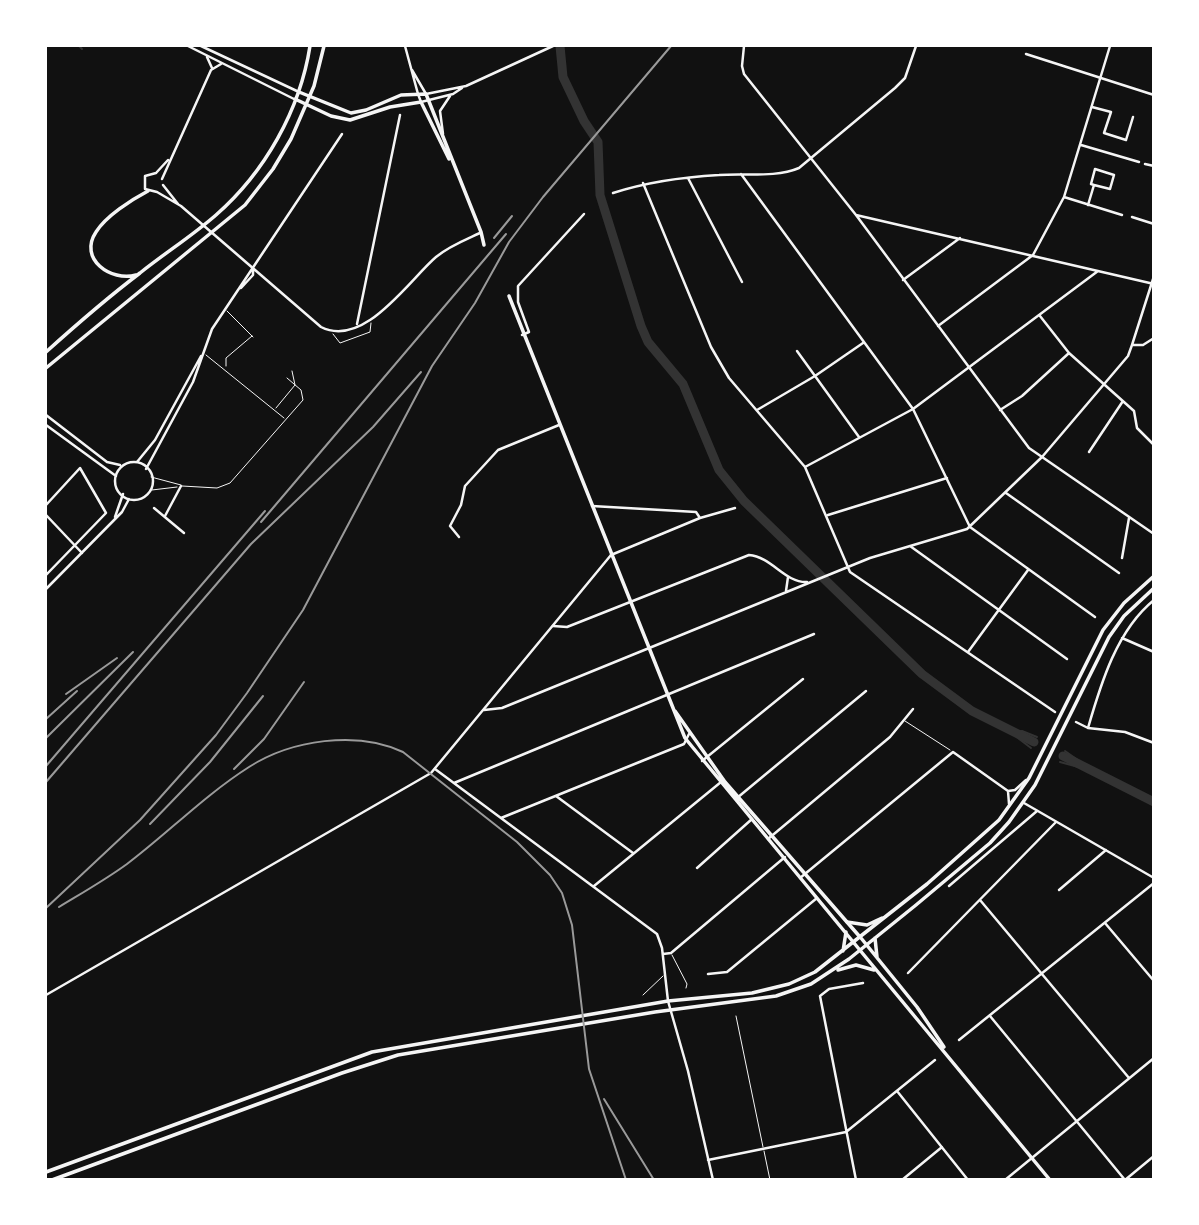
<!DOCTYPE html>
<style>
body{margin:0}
#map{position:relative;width:1199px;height:1225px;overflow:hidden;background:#111;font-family:"Work Sans",sans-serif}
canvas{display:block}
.frame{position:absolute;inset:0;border:47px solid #fff;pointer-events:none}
</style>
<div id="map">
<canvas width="1199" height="1225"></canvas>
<div class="frame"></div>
</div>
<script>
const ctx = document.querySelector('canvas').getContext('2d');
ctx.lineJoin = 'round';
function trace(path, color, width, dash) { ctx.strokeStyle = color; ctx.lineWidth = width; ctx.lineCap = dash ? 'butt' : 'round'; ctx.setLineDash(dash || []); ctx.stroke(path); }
const stream = new Path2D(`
 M79 46 82 49
 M1010 732 1022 731 1037 737
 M1010 732 1031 748
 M1065 751 1092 770
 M1060 762 1093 771`);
const river = new Path2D(`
 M560 46 563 77 584 121 598 142 600 195 641 326 648 342 683 384 719 470 744 501 922 674 972 711 1034 742
 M1063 756 1154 802`);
const service = new Path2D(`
 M227 311 253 337
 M333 334 340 343 370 332 371 323
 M206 355 284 418
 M226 366V358L252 336
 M276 408 295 385 292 371
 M151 477 181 485
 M182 486 217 488 230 483 303 400 301 390 287 378
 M152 490 177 487
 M905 721 950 750
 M672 955 687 984 686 988
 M643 995 663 976
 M736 1016 763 1147
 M764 1151 770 1180`);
const minor = new Path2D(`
 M405 46 418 94
 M744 46 742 66 744 74 856 215 1029 448 1154 534
 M1026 54 1154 95
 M207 57 212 68
 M412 70 426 94
 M1092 107 1111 112 1104 133 1126 140 1133 117
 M1081 145 1139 162
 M1145 164 1154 166
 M156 173 145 176V189L157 192 181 206 321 327C364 349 409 280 436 257 449 246 465 240 480 233
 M156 173 168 160
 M741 174 913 409 970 527 1095 617
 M688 178 742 282
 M162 179 211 70 221 64
 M643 183 711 347 729 378 805 467 850 572 1055 712
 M163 185 178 204
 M613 193C647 182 683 177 719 175 744 173 776 178 799 168L895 88 905 78 916 46
 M1064 197 1122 215
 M1088 205 1094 185 1110 189 1114 175 1095 169 1091 184 1094 185
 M856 215 1154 284
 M1132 217 1154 224
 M903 280 960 238
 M241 288 253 275V268
 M1040 316 1069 353 1134 411 1137 428 1154 445
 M357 324 400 115
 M938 326 1033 255 1064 197 1110 46
 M522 335 529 332 518 302V286L584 214
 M1132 345 1154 276
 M797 351 859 437
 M757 410 815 376 863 343
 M1000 410 1022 396 1069 353
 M46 415 107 462 120 465
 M46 425 116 476
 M1089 452 1123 401
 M137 462 155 440 201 356
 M115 481a19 19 0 1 1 38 0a19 19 0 1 1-38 0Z
 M805 467 913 409 1098 271
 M146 469 193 382 212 329 342 134
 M1006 493 1119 573
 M46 505 80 468 106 513 46 575
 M592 506 696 512 700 518
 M154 508 184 533
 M46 515 82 553
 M828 515 947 478
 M165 516 181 486
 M115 517 123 494
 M459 537 450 526 461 505 465 486 498 450 559 425
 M910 546 1067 659
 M611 555 700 518 735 508
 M1122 558 1129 518
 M46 589 122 512 129 499
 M786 591 788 577
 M553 626 567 627 749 555C772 557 785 583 807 582
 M1122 638 1154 652
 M968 652 1028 570
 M484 710 502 708 870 558 967 529 1042 457 1128 356 1132 345H1143L1154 338
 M1076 722 1088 728 1125 732 1154 743
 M1088 728C1101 683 1117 630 1154 600
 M702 761 803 679
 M435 769 657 934 662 948 668 1001 688 1071 713 1180
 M454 783 814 634
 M556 796 633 853
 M737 798 866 691
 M1024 803 1154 878
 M1009 804 1008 791 1015 790 1026 780
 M501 818 684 744 689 734
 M768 839 890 737 913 709
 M697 868 752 819
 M800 878 953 752 1008 791
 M594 886 721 782
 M949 886 1037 811
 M1059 890 1106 850
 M980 900 1129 1078
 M1105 923 1154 981
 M663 954 671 953 785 857
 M908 973 1055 823
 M708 974 727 972 817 898
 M990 1016 1125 1180
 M959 1040 1154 883
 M897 1091 968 1180
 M708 1160 846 1132 935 1060
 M856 1180 820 996 829 989 863 983
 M902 1180 942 1147
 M1005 1180 1154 1058
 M1125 1180 1154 1156`);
const tertiary = new Path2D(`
 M188 46 294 99
 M201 46 299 92
 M418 94 421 102 453 94 462 88
 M426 94 466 86 553 46
 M443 134 440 111 450 96
 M46 995 431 773 611 555`);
const secondary = new Path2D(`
 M299 92 351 113 366 110 401 95 426 94 481 232 484 245
 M295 99 331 116 350 120 390 107 421 102 449 159
 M136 275C111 282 78 259 96 232 106 216 131 200 148 191
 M509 296 685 738 854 943
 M46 352C76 325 107 298 140 273 165 253 192 236 216 215 265 172 300 110 310 46
 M46 368 245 205 273 169 291 139 314 86 324 46
 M675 711 725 782 860 937`);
const primary = new Path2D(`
 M847 922 867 925 882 918
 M861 938 917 1007 944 1047
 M875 938 877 957
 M854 943 1050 1180
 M843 951 846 932
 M838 970 856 965 874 970
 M46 1172 372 1052 668 1001 752 993 789 984 815 972 927 884 999 820 1029 778 1103 630 1124 603 1154 576
 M52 1180 342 1073 398 1055 655 1012 776 996 811 984 849 959 916 905 990 843 1009 822 1035 785 1109 637 1124 616 1154 588`);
const rail = new Path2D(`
 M494 238 512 216
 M261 522 506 234
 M66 694 117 658
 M46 719 77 691
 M46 738 133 652
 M46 766 265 511
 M234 769 264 739 304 682
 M46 782 251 544 373 427 421 372
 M150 824 210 762 263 696
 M59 907C82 893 105 880 127 864 168 833 205 795 249 767 291 740 357 730 403 752L517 842 550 875 562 893 572 925 589 1069 626 1180
 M46 908 140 820 216 735 247 693 303 610 432 366 475 303 509 242 543 197 671 46
 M604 1099 654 1180`);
trace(stream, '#333', 2);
trace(river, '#333', 9);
trace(service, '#f5f5f5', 1);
trace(minor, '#f5f5f5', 2.5);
trace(tertiary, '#f5f5f5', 2.5);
trace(secondary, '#f5f5f5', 3.5);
trace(primary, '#f5f5f5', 3.5);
trace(rail, '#9a9a9a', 2);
</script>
